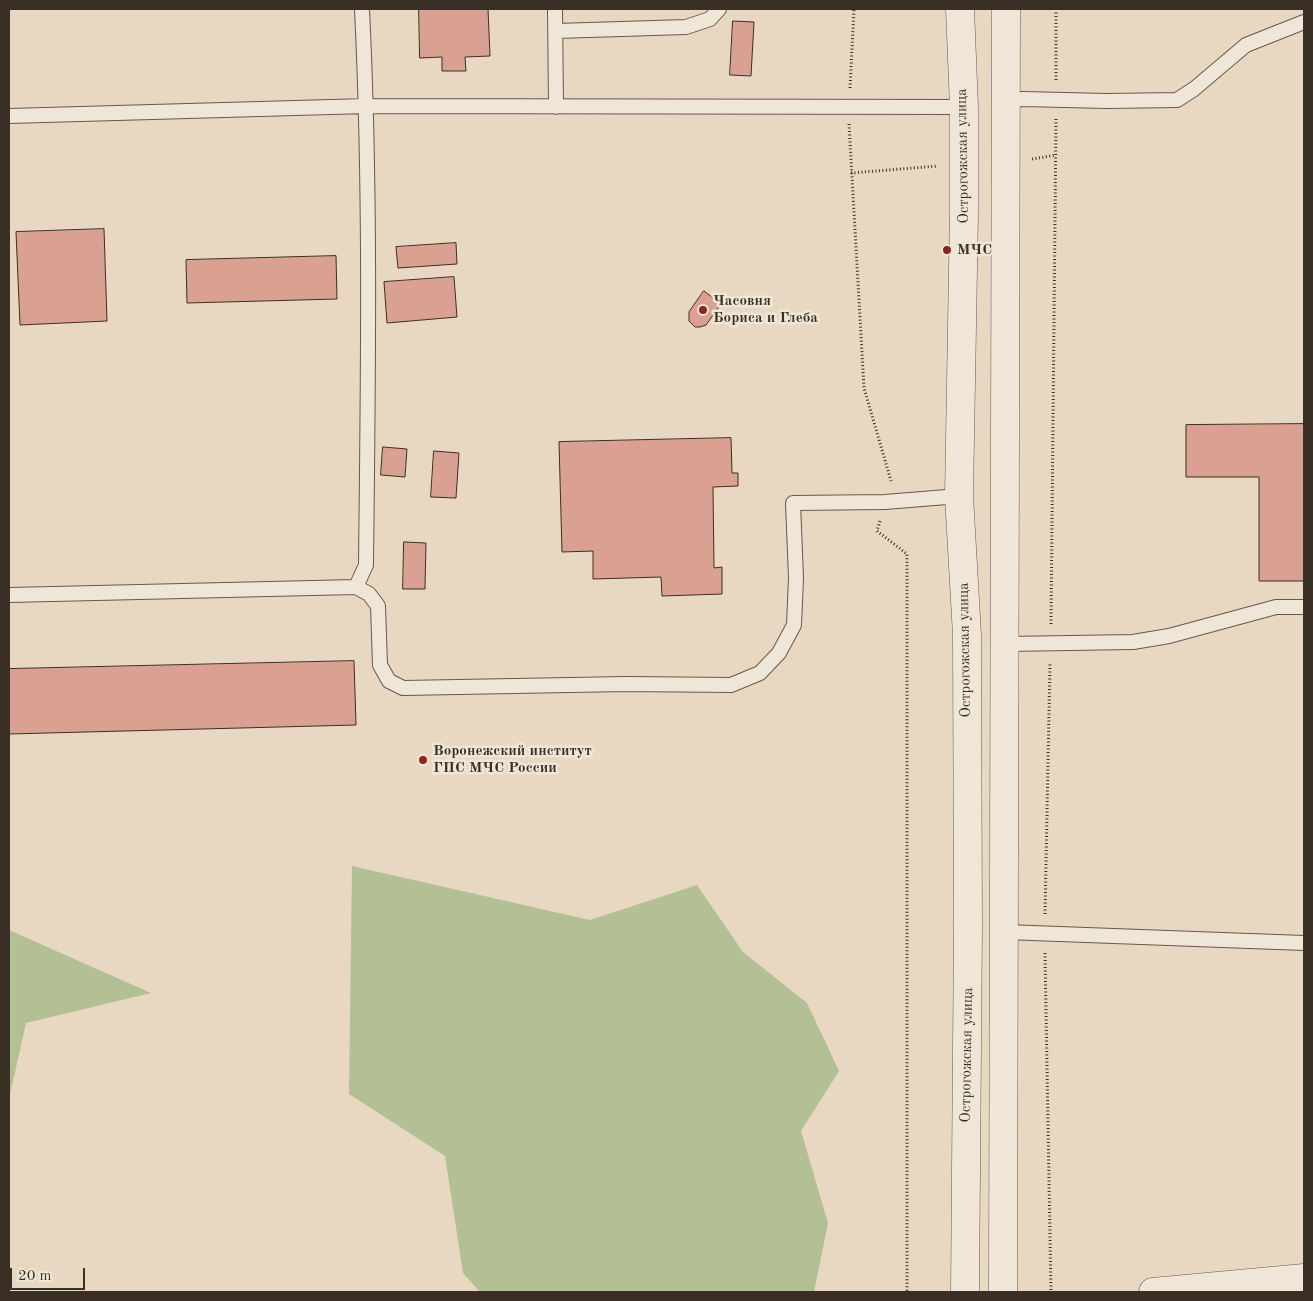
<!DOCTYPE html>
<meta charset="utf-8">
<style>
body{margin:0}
#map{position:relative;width:1313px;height:1301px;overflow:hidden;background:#e8d8c1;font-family:"Old Standard TT",serif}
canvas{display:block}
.frame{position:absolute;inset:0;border:10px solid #3a2f25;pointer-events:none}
.scale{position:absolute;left:10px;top:1268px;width:75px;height:22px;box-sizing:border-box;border:2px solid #3a2f25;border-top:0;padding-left:6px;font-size:15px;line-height:18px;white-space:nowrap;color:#3a2f25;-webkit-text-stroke:4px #f0e6d7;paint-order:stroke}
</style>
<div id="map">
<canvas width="1313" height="1301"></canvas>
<div class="frame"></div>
<div class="scale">20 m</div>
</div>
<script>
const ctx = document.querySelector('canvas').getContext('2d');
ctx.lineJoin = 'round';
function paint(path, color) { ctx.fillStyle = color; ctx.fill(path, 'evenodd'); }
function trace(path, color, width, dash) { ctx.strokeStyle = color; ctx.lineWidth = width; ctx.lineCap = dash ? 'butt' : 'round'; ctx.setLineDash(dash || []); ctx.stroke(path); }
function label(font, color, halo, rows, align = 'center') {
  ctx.font = font + ' "Old Standard TT",serif'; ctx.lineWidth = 5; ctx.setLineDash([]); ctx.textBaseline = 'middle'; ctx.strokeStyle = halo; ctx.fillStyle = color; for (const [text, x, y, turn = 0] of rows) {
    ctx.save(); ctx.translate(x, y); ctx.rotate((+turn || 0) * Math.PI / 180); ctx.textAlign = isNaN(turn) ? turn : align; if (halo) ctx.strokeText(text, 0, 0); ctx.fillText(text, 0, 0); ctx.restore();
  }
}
const green = new Path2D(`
 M352 866 590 920 697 885 743 952 807 1003 839 1071 801 1131 828 1223 814 1292H480L463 1273 445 1156 349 1094Z
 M9 930 151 993 26 1023 9 1099Z`);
const building = new Path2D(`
 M419 9H488L490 56 465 57 466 71H442V57L420 58Z
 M733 21 754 22 751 76 730 75Z
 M104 229 107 321 20 325 16 232Z
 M456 243 457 264 398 268 396 247Z
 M336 256 337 299 187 303 186 260Z
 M454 277 457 317 387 323 384 282Z
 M704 291 721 304 706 325 700 327H695L689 321V312Z
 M1304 424V581H1259V477H1186V425Z
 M731 438 732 473H738V486L713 487 714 568 722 567V594L662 596 661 577 593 579V551L562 552 559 442Z
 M383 447 407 449 405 477 381 475Z
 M434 451 459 453 456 498 431 497Z
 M404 542 426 543 425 589H403Z
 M354 661 356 725 9 734V669Z`);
const path = new Path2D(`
 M1056 9V82
 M850 88 854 9
 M849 124 864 388 891 481
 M1032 159 1056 155
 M851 173 938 166
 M880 521 877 531 907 554V1292
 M1051 624 1056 118
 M1045 914 1050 663
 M1045 953 1051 1292`);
const service = new Path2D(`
 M555 9 556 107
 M556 31 686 27 710 19 719 9
 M1006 100 1023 99 1107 101 1177 100 1194 89 1246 45 1304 22
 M9 116 367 106 964 107
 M356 587 366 565C368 380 371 194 362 9
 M9 595 356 587 369 594 378 606 380 665 389 681 403 688 626 684 731 685 760 673 779 653 794 625 796 578 793 503 885 502 959 496
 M1006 644 1133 642 1169 636 1276 607H1304
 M1005 932 1304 943`);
const minor = new Path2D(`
 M1153 1292 1304 1278`);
const tertiary = new Path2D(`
 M960 9 964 107V213L959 496 967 635 968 927 965 1292
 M1003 1292 1006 9`);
const markers = [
 [947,250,5,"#8f2418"],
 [703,310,5,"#8f2418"],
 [423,760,5,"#8f2418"]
];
const streetNames = [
 ["Острогожская улица",963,156,-91],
 ["Острогожская улица",965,650,-91],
 ["Острогожская улица",967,1055,-89]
];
const poiNames = [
 ["МЧС",957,250],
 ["Часовня",713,301],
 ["Бориса и Глеба",713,318],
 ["Воронежский институт",433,751],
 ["ГПС МЧС России",433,768]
];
paint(green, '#b3bf95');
paint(building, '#daa192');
trace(building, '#3a2f25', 1);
trace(service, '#66594c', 16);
trace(minor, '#66594c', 29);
trace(tertiary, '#66594c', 29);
trace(path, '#3a2f25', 3, [1, 2.5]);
trace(service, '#f0e6d7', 14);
trace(minor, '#f0e6d7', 28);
trace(tertiary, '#f0e6d7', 28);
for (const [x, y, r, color] of markers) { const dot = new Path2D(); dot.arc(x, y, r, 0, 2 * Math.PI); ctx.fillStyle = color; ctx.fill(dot); trace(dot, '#f0e6d7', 2); }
label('15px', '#3a2f25', '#f0e6d7', streetNames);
label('bold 15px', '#3a2f25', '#f0e6d7', poiNames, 'left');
</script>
